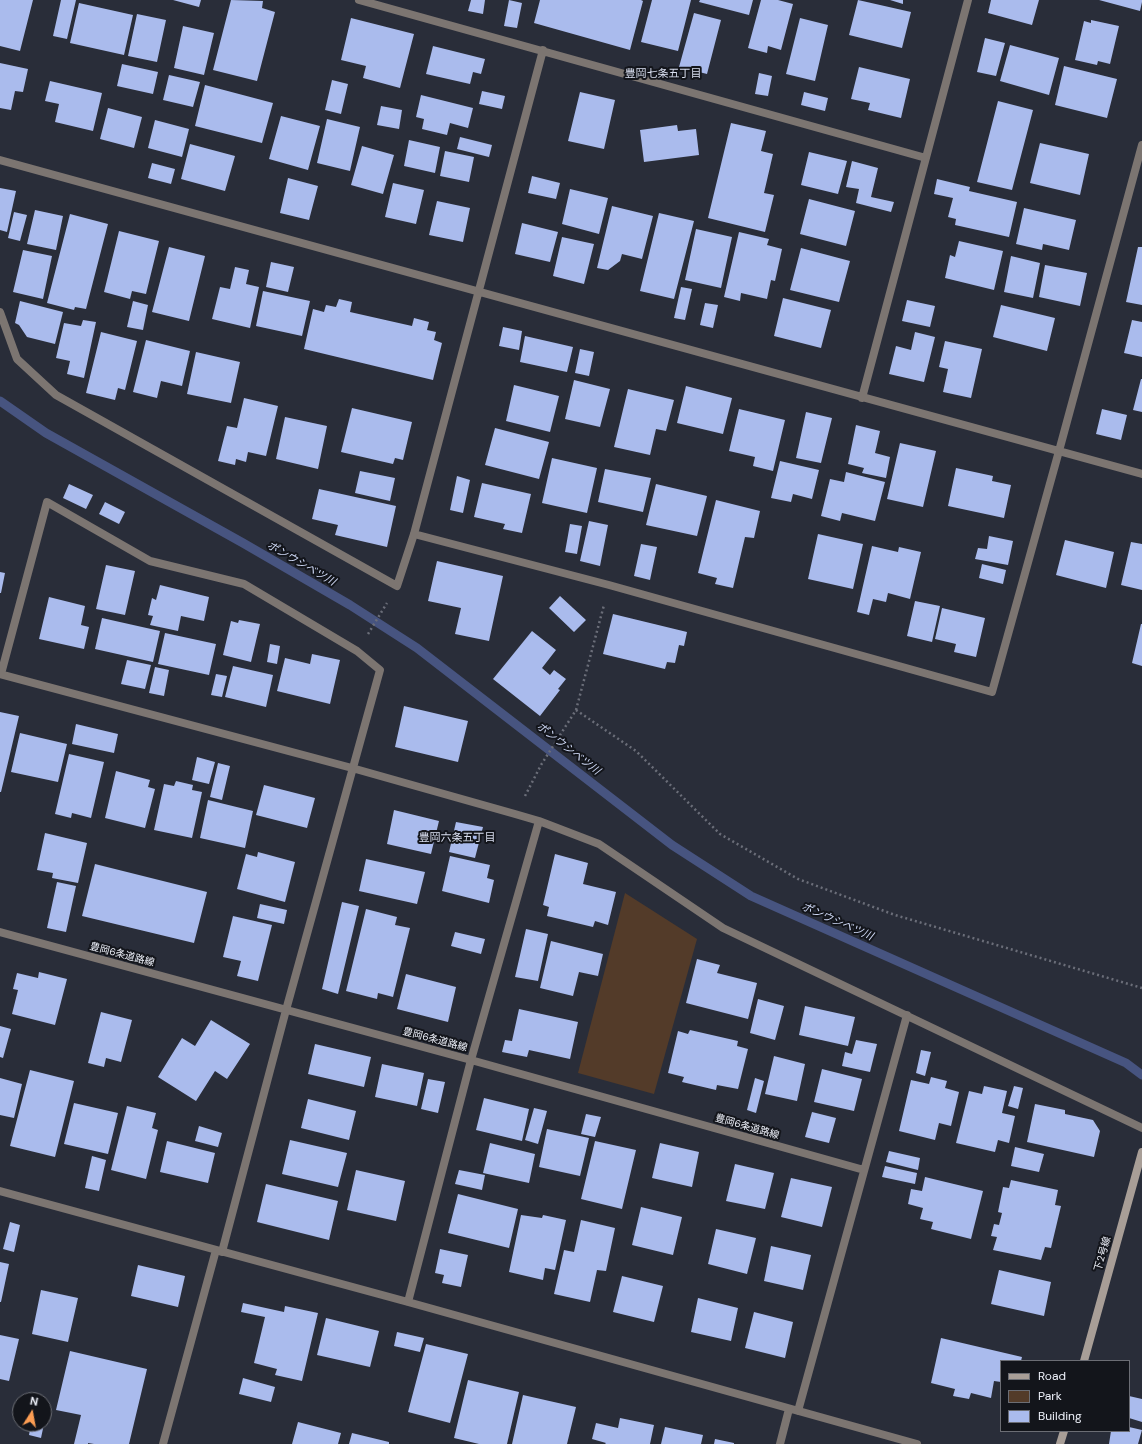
<!DOCTYPE html>
<meta charset="utf-8">
<style>
body{margin:0}
#map{position:relative;width:1142px;height:1444px;overflow:hidden;background:#292d39;font-family:"DM Sans",sans-serif}
canvas{display:block}
.legend{position:absolute;left:1000px;top:1360px;width:130px;height:72px;box-sizing:border-box;background:#13151b;border:1px solid #6b6d74;margin:0;padding:5px 7px;list-style:none;font-size:12px;color:#eef1fa}
.legend li{display:flex;align-items:center;gap:8px;height:20px}
.legend b{width:20px;border:1px solid #6b6d74}
.north{position:absolute;left:12px;top:1392px;width:40px;height:40px;box-sizing:border-box;background:#13151b;border:1px solid #6b6d74;border-radius:50%;rotate:11deg;font-size:11px;font-weight:700;line-height:16px;text-align:center;color:#eef1fa}
.north::after{content:'';display:block;margin:auto;width:14px;height:18px;background:#fc9d53;clip-path:polygon(50% 0,100% 100%,50% 72%,0 100%)}
</style>
<div id="map">
<canvas width="1142" height="1444"></canvas>
<ul class="legend">
<li><b style="height:5px;background:#a89e97"></b>Road</li>
<li><b style="height:11px;background:#533b29"></b>Park</li>
<li><b style="height:11px;background:#aabbed"></b>Building</li>
</ul>
<div class="north">N</div>
</div>
<script>
const ctx = document.querySelector('canvas').getContext('2d');
ctx.lineJoin = 'round';
function paint(path, color) { ctx.fillStyle = color; ctx.fill(path, 'evenodd'); }
function trace(path, color, width, dash) { ctx.strokeStyle = color; ctx.lineWidth = width; ctx.lineCap = dash ? 'butt' : 'round'; ctx.setLineDash(dash || []); ctx.stroke(path); }
function label(font, color, halo, rows, align = 'center') {
  ctx.font = font + ' "DM Sans","Noto Sans JP",sans-serif'; ctx.lineWidth = 4; ctx.setLineDash([]); ctx.textBaseline = 'middle'; ctx.strokeStyle = halo; ctx.fillStyle = color; for (const [text, x, y, turn = 0] of rows) {
    ctx.save(); ctx.translate(x, y); ctx.rotate((+turn || 0) * Math.PI / 180); ctx.textAlign = isNaN(turn) ? turn : align; if (halo) ctx.strokeText(text, 0, 0); ctx.fillText(text, 0, 0); ctx.restore();
  }
}
const green = new Path2D(`
 M625 893 697 939 654 1094 578 1073Z`);
const stream = new Path2D(`
 M0 401 46 433 243 543 350 605 417 648 672 845 751 896 1126 1063 1142 1075`);
const building = new Path2D(`
 M0 0H33L20 51 0 46Z
 M61 0H76L67 39 53 36Z
 M173 0H201L199 7Z
 M231 0 263 1 262 8 275 12 257 81 213 70Z
 M471 0H485L483 14 468 11Z
 M509 0 522 3 517 28 504 26Z
 M540 0H641L643 1 630 50 534 23Z
 M652 0H691L678 51 641 42Z
 M700 0H753L749 15 699 2Z
 M761 0H778L793 4 781 50 768 46 767 53 748 48Z
 M858 0 911 12 902 48 849 35Z
 M890 0H903V4Z
 M991 0H1039L1032 25 988 13Z
 M1099 0H1142V2L1140 11Z
 M79 3 133 15 124 55 70 43Z
 M694 13 721 20 707 74 679 67Z
 M137 14 166 20 157 62 128 56Z
 M351 18 414 34 400 88 363 78 366 66 341 60Z
 M800 18 828 25 815 81 786 74Z
 M1091 20 1119 26 1110 64 1098 61 1097 65 1075 60 1084 21 1091 23Z
 M183 26 214 33 204 75 174 68Z
 M985 38 1005 43 996 76 977 72Z
 M1010 45 1059 58 1049 95 1000 81Z
 M433 46 485 59 481 74 473 72 470 84 426 74Z
 M0 63 28 69 23 92 15 91 11 110 0 108Z
 M122 64 158 72 153 94 117 86Z
 M1064 66 1117 79 1107 118 1055 105Z
 M859 67 910 79 901 118 868 110 870 103 851 99Z
 M759 73 772 76 768 96 755 94Z
 M169 75 200 82 193 107 163 100Z
 M332 80 348 84 341 114 325 110Z
 M50 81 102 93 93 131 55 122 59 104 45 101Z
 M205 85 273 103 262 143 195 126Z
 M482 91 505 96 502 109 479 104Z
 M580 92 615 100 604 149 568 141Z
 M804 92 828 98 825 111 801 105Z
 M421 95 473 108 468 128 450 123 447 135 422 129 424 119 416 117Z
 M998 101 1033 110 1012 190 977 182Z
 M381 106 402 110 399 129 377 125Z
 M108 108 142 117 134 148 100 139Z
 M281 116 320 126 308 170 269 159Z
 M327 119 360 127 350 171 317 163Z
 M155 120 189 129 182 157 148 148Z
 M731 123 766 131 761 151 773 154 764 193 774 195 765 232 708 218Z
 M677 125 678 131 696 129 699 155 644 162 640 130Z
 M460 137 492 145 489 157 457 149Z
 M409 140 440 147 435 173 404 166Z
 M1040 143 1089 154 1080 195 1030 183Z
 M190 144 235 156 225 191 181 179Z
 M362 146 394 155 383 194 351 185Z
 M445 151 474 157 469 182 440 176Z
 M809 152 847 161 838 194 801 185Z
 M852 161 878 168 871 197 894 202 891 212 856 203 859 189 846 187Z
 M152 163 175 169 171 184 148 178Z
 M532 176 560 183 556 199 528 193Z
 M288 178 318 186 309 220 280 213Z
 M937 179 970 187 969 191 1017 202 1009 237 955 225 956 219 948 217 953 198 934 194Z
 M393 183 424 190 416 224 385 217Z
 M0 188 16 191 7 232 0 230Z
 M570 189 608 198 599 234 562 224Z
 M809 199 855 211 846 246 800 234Z
 M437 201 470 208 463 242 429 235Z
 M612 206 653 216 642 259 622 254 620 261 608 270 597 268Z
 M1024 208 1076 220 1069 250 1043 244 1042 250 1016 244Z
 M35 210 63 216 56 250 27 244Z
 M14 212 27 215 20 241 8 238Z
 M659 213 694 221 674 299 640 291Z
 M70 214 108 224 86 309 75 307 74 310 47 303Z
 M522 223 558 232 550 262 515 254Z
 M696 229 732 237 721 288 685 280Z
 M119 231 159 241 146 294 132 291 130 299 104 292Z
 M739 232 769 239 767 245 782 249 775 281 771 280 767 299 741 293 740 301 724 297Z
 M562 237 594 244 584 284 553 276Z
 M959 241 1003 251 994 290 945 278 950 255 955 257Z
 M169 247 205 256 189 321 152 312Z
 M1138 247H1142V305L1126 302Z
 M801 248 850 261 839 302 790 290Z
 M23 250 52 256 43 299 13 292Z
 M1011 256 1040 263 1033 298 1004 292Z
 M271 262 294 267 288 292 266 287Z
 M1045 265 1087 273 1080 306 1039 297Z
 M235 267 249 270 246 284 259 287 250 328 212 319 220 287 230 289Z
 M681 287 692 289 685 320 674 318Z
 M263 291 310 301 302 336 256 326Z
 M783 298 831 310 821 348 774 336Z
 M339 299 352 302 350 312 412 326 414 318 429 322 427 330 436 332 434 340 442 343 433 380 304 349 313 309 324 312 326 305 336 307Z
 M907 300 935 306 930 327 902 321Z
 M20 301 63 312 55 344 27 337 19 325 15 323Z
 M133 301 148 305 143 330 127 327Z
 M705 303 718 305 713 328 700 325Z
 M1001 305 1055 318 1047 351 993 337Z
 M83 320 96 322 84 378 67 374 70 361 56 358 64 323 81 326Z
 M1132 320 1142 322V357L1124 353Z
 M503 327 522 331 519 350 499 346Z
 M101 332 137 341 125 390 118 388 115 400 86 393Z
 M915 332 935 337 924 382 889 374 896 346 911 350Z
 M525 336 573 347 567 372 520 362Z
 M146 340 190 351 182 386 161 381 157 398 133 392Z
 M945 341 982 349 971 398 943 392 948 369 939 367Z
 M580 349 594 352 589 376 575 373Z
 M196 352 240 362 231 403 187 394Z
 M1141 379H1142V412L1133 410Z
 M574 380 610 389 600 427 565 419Z
 M514 385 559 396 550 432 506 421Z
 M686 386 732 398 723 434 677 423Z
 M628 389 674 400 666 431 656 429 650 455 614 447Z
 M244 398 278 406 266 456 248 452 246 462 236 459 235 465 218 461 227 426 237 428Z
 M352 408 412 422 403 460 395 458 393 464 341 452Z
 M739 409 785 420 773 471 753 466 755 457 729 451Z
 M1102 409 1127 415 1121 440 1096 434Z
 M806 412 832 418 821 463 796 458Z
 M285 417 327 426 318 469 276 459Z
 M856 425 880 431 875 453 890 457 886 478 862 473 864 468 848 464Z
 M495 428 549 442 539 479 485 465Z
 M900 443 936 451 923 507 887 499Z
 M552 458 597 468 587 513 542 503Z
 M780 461 819 470 812 499 793 494 791 502 771 498Z
 M956 468 993 476 992 481 1011 485 1004 518 948 506Z
 M605 469 651 478 643 512 598 502Z
 M360 471 395 478 390 501 355 493Z
 M846 472 885 482 875 521 842 513 840 521 821 516 830 479 844 482Z
 M457 476 470 480 463 513 450 510Z
 M482 483 531 494 522 533 503 529 505 524 474 517Z
 M69 484 93 495 86 509 63 498Z
 M656 484 707 496 697 536 646 525Z
 M319 489 396 506 387 547 335 535 338 525 312 519Z
 M716 500 760 511 754 538 745 537 733 588 715 584 717 578 698 573Z
 M105 502 125 512 119 524 99 514Z
 M589 521 608 525 600 566 580 561Z
 M570 524 582 526 577 554 565 552Z
 M818 534 863 544 853 589 808 579Z
 M989 536 1013 541 1008 565 975 559 978 548 987 549Z
 M1065 540 1114 552 1106 588 1056 575Z
 M1131 542 1142 544V590L1121 585Z
 M641 544 657 547 650 580 634 576Z
 M872 546 898 552 899 547 921 552 910 599 888 593 886 602 873 599 869 615 857 612Z
 M437 561 503 576 489 641 455 634 461 608 428 601Z
 M982 564 1006 570 1003 584 979 578Z
 M106 565 135 571 125 615 96 609Z
 M0 572 5 573 1 593H0Z
 M160 585 209 597 204 621 181 616 178 631 150 625 153 616 148 615 152 598 156 600Z
 M560 596 586 620 574 632 549 608Z
 M49 597 85 606 81 625 89 627 84 649 39 639Z
 M915 601 940 606 932 642 907 636Z
 M942 608 985 618 976 657 954 652 956 644 935 639Z
 M613 614 687 632 684 646 679 645 675 663 667 662 665 669 603 654Z
 M102 618 160 631 153 662 95 649Z
 M239 620 260 624 251 662 223 655 231 621 238 623Z
 M1141 624H1142V666L1132 663Z
 M532 631 556 650 542 668 550 675 554 670 566 679 558 689 560 690 540 716 493 679Z
 M165 633 216 644 209 675 158 664Z
 M270 644 280 646 277 664 267 662Z
 M312 654 340 660 330 704 277 691 285 658 310 664Z
 M127 660 151 665 145 689 121 684Z
 M233 666 273 675 266 707 225 697Z
 M155 667 169 670 164 696 149 693Z
 M216 674 227 676 222 697 211 695Z
 M404 706 468 721 458 762 395 747Z
 M0 712 19 716 1 792H0Z
 M76 724 118 734 114 753 72 744Z
 M20 733 67 744 58 782 11 772Z
 M69 754 104 762 91 818 72 813 71 818 55 814Z
 M197 757 215 762 209 784 192 780Z
 M218 763 230 766 222 800 210 797Z
 M116 771 150 780 148 787 155 789 145 828 105 818Z
 M176 781 193 785 192 790 202 792 192 838 154 830 164 784 174 786Z
 M264 785 315 798 307 828 256 815Z
 M208 800 253 811 245 848 200 838Z
 M394 810 439 821 431 854 387 844Z
 M456 822 483 827 475 858 449 852Z
 M45 833 87 843 78 883 52 878 53 873 37 870Z
 M258 852 295 862 285 902 237 889 246 854 257 857Z
 M555 854 588 863 583 884 616 892 608 925 595 921 593 927 547 916 549 907 543 905Z
 M450 856 490 865 487 878 494 880 489 903 442 891Z
 M366 859 425 872 417 904 359 891Z
 M95 864 207 892 194 943 82 916Z
 M57 882 76 886 66 932 47 928Z
 M342 902 359 906 338 994 322 989Z
 M260 904 287 910 284 924 257 918Z
 M366 909 397 917 395 925 410 928 393 997 378 993 377 999 346 991Z
 M233 916 272 925 258 981 237 976 241 961 223 957Z
 M526 929 548 934 538 981 515 977Z
 M455 932 485 939 481 954 451 946Z
 M551 941 603 954 598 976 579 972 573 996 540 988Z
 M697 959 720 965 717 973 757 983 748 1019 686 1003Z
 M39 972 67 979 55 1025 12 1014 18 990 13 989 17 973 38 978Z
 M406 974 456 987 448 1022 397 1009Z
 M758 999 784 1006 775 1040 750 1033Z
 M805 1006 855 1017 848 1046 799 1035Z
 M519 1009 578 1022 570 1059 529 1050 527 1057 502 1052 505 1040 512 1041Z
 M101 1012 132 1020 121 1062 106 1058 104 1067 88 1063Z
 M211 1020 250 1044 227 1079 215 1071 196 1101 158 1077 182 1038 195 1046Z
 M0 1026 11 1029 3 1058 0 1057Z
 M690 1030 738 1041 737 1046 748 1049 738 1089 717 1085 716 1090 682 1082 684 1077 668 1073 678 1031 688 1034Z
 M856 1040 877 1044 870 1072 842 1066 845 1052 852 1054Z
 M315 1044 371 1057 364 1087 308 1074Z
 M921 1050 931 1052 925 1076 916 1073Z
 M774 1056 805 1064 797 1101 765 1094Z
 M382 1064 424 1073 417 1106 375 1097Z
 M822 1069 862 1079 854 1111 814 1102Z
 M30 1070 74 1081 55 1157 10 1146Z
 M931 1077 947 1081 945 1088 959 1092 951 1126 939 1123 935 1140 899 1131 911 1080 929 1084Z
 M0 1078 22 1084 14 1118 0 1115Z
 M755 1078 764 1081 756 1113 747 1110Z
 M428 1079 445 1082 438 1113 421 1109Z
 M984 1086 1007 1091 1002 1113 1015 1116 1009 1143 998 1140 995 1152 956 1143 969 1091 982 1094Z
 M1014 1086 1023 1088 1018 1109 1008 1106Z
 M484 1098 529 1109 522 1141 476 1130Z
 M308 1099 356 1111 349 1140 301 1128Z
 M74 1103 118 1113 108 1154 64 1144Z
 M1035 1104 1065 1110V1114L1093 1120 1100 1131 1094 1157 1027 1142Z
 M127 1106 156 1113 152 1128 158 1130 146 1179 111 1170Z
 M534 1108 547 1111 538 1144 525 1140Z
 M812 1112 836 1118 829 1143 805 1137Z
 M586 1114 601 1117 595 1137 581 1134Z
 M199 1126 222 1133 218 1147 195 1141Z
 M547 1129 589 1138 580 1176 539 1167Z
 M290 1140 347 1153 338 1187 282 1174Z
 M167 1141 215 1153 208 1183 160 1172Z
 M595 1141 636 1150 622 1209 581 1199Z
 M490 1143 535 1154 529 1183 483 1173Z
 M660 1143 699 1152 692 1187 652 1178Z
 M1015 1147 1044 1154 1039 1172 1011 1166Z
 M889 1151 920 1158 918 1170 886 1162Z
 M92 1156 106 1160 99 1191 85 1188Z
 M735 1164 774 1173 765 1209 726 1201Z
 M885 1166 917 1173 915 1184 882 1177Z
 M356 1170 405 1181 396 1221 347 1210Z
 M459 1170 485 1175 482 1190 455 1184Z
 M925 1177 983 1191 971 1239 931 1229 933 1222 920 1219 923 1208 908 1204 911 1189 922 1191Z
 M791 1178 832 1187 822 1227 781 1217Z
 M1011 1180 1058 1190 1055 1205 1061 1206 1051 1248 1045 1247 1041 1260 993 1250 997 1237 991 1236 994 1224 999 1225 1002 1213 998 1212 1003 1187 1009 1188Z
 M266 1184 338 1201 329 1240 257 1222Z
 M458 1194 518 1209 509 1248 448 1233Z
 M641 1207 682 1217 673 1255 632 1245Z
 M521 1215 542 1218 543 1215 566 1220 555 1270 545 1268 543 1280 509 1272Z
 M581 1220 615 1228 606 1271 597 1270 590 1302 554 1294 564 1250 574 1252Z
 M10 1222 20 1225 14 1252 3 1249Z
 M716 1229 756 1238 747 1274 708 1264Z
 M771 1246 811 1255 803 1290 764 1281Z
 M440 1249 468 1255 461 1287 442 1283 444 1275 435 1273Z
 M0 1262 9 1264 1 1302H0Z
 M138 1265 185 1276 178 1307 131 1296Z
 M999 1270 1051 1282 1044 1316 991 1304Z
 M622 1276 663 1286 654 1322 613 1312Z
 M41 1290 78 1298 68 1342 32 1334Z
 M698 1298 738 1308 731 1341 691 1332Z
 M243 1303 284 1312 285 1306 318 1313 302 1381 275 1375 277 1369 254 1363 265 1317 241 1312Z
 M754 1312 793 1322 785 1358 745 1348Z
 M326 1318 379 1331 370 1367 317 1355Z
 M397 1332 424 1338 420 1352 394 1346Z
 M0 1335 19 1339 9 1381 0 1379Z
 M941 1338 1022 1357 1021 1361H1001V1382L994 1381 991 1398 971 1393 969 1399 953 1396 955 1389 931 1383Z
 M426 1344 468 1354 450 1423 408 1412Z
 M70 1351 147 1369 129 1444H94L88 1443V1444H74L81 1415 56 1410Z
 M243 1378 275 1387 271 1402 239 1394Z
 M468 1380 519 1392 507 1444H479L454 1438Z
 M523 1395 576 1407 567 1444H512Z
 M1129 1396 1142 1399V1422L1129 1418Z
 M620 1418 654 1425 650 1444H605L606 1443 592 1439 596 1423 618 1428Z
 M298 1422 341 1433 338 1444H292Z
 M31 1424H44L41 1438 29 1435Z
 M665 1427 703 1435 701 1444H661Z
 M1129 1427 1142 1430 1138 1444H1109L1111 1431H1129Z
 M352 1433 389 1442V1444H349Z
 M715 1439 734 1443V1444H714Z`);
const path = new Path2D(`
 M368 634 387 603
 M576 710 636 751 720 834 798 879 895 915 1142 988
 M525 796 541 765 576 710 604 605`);
const street = new Path2D(`
 M359 0 926 158
 M0 160 1142 474
 M0 312 17 359 56 395 397 586 414 534 543 50
 M862 398 968 0
 M414 534 609 585 992 692 1059 451 1142 145
 M0 674 352 768 515 814 539 821 599 844 723 928 1142 1128
 M1 674 47 502 150 561 244 584 357 651 380 670 286 1010 222 1252
 M0 932 471 1060 864 1170
 M0 1191 408 1302 917 1444
 M408 1302 471 1060 539 821
 M798 1411 907 1015
 M163 1444 216 1250
 M780 1444 789 1409`);
const secondary = new Path2D(`
 M1084 1361 1142 1152
 M1060 1444 1064 1431`);
const streetNames = [
 ["豊岡6条道路線",122,955,15],
 ["豊岡6条道路線",435,1040,15],
 ["豊岡6条道路線",747,1127,16],
 ["下2号線",1103,1254,-74]
];
const neighbourhoodNames = [
 ["豊岡七条五丁目",663,74],
 ["豊岡六条五丁目",457,838]
];
const waterNames = [
 ["ポンウシベツ川",301,564,30],
 ["ポンウシベツ川",568,749,38],
 ["ポンウシベツ川",837,922,24]
];
paint(green, '#533b29');
trace(stream, '#475480', 9);
paint(building, '#aabbed');
trace(path, '#6b6e79', 2.5, [2, 3]);
trace(street, '#7c7571', 8);
trace(secondary, '#a89e97', 8);
label('10px', '#eef1fa', '#13151b', streetNames);
label('11px', '#d8deef', '#13151b', neighbourhoodNames);
label('italic 11px', '#cfd9f6', '#13151b', waterNames);
</script>
